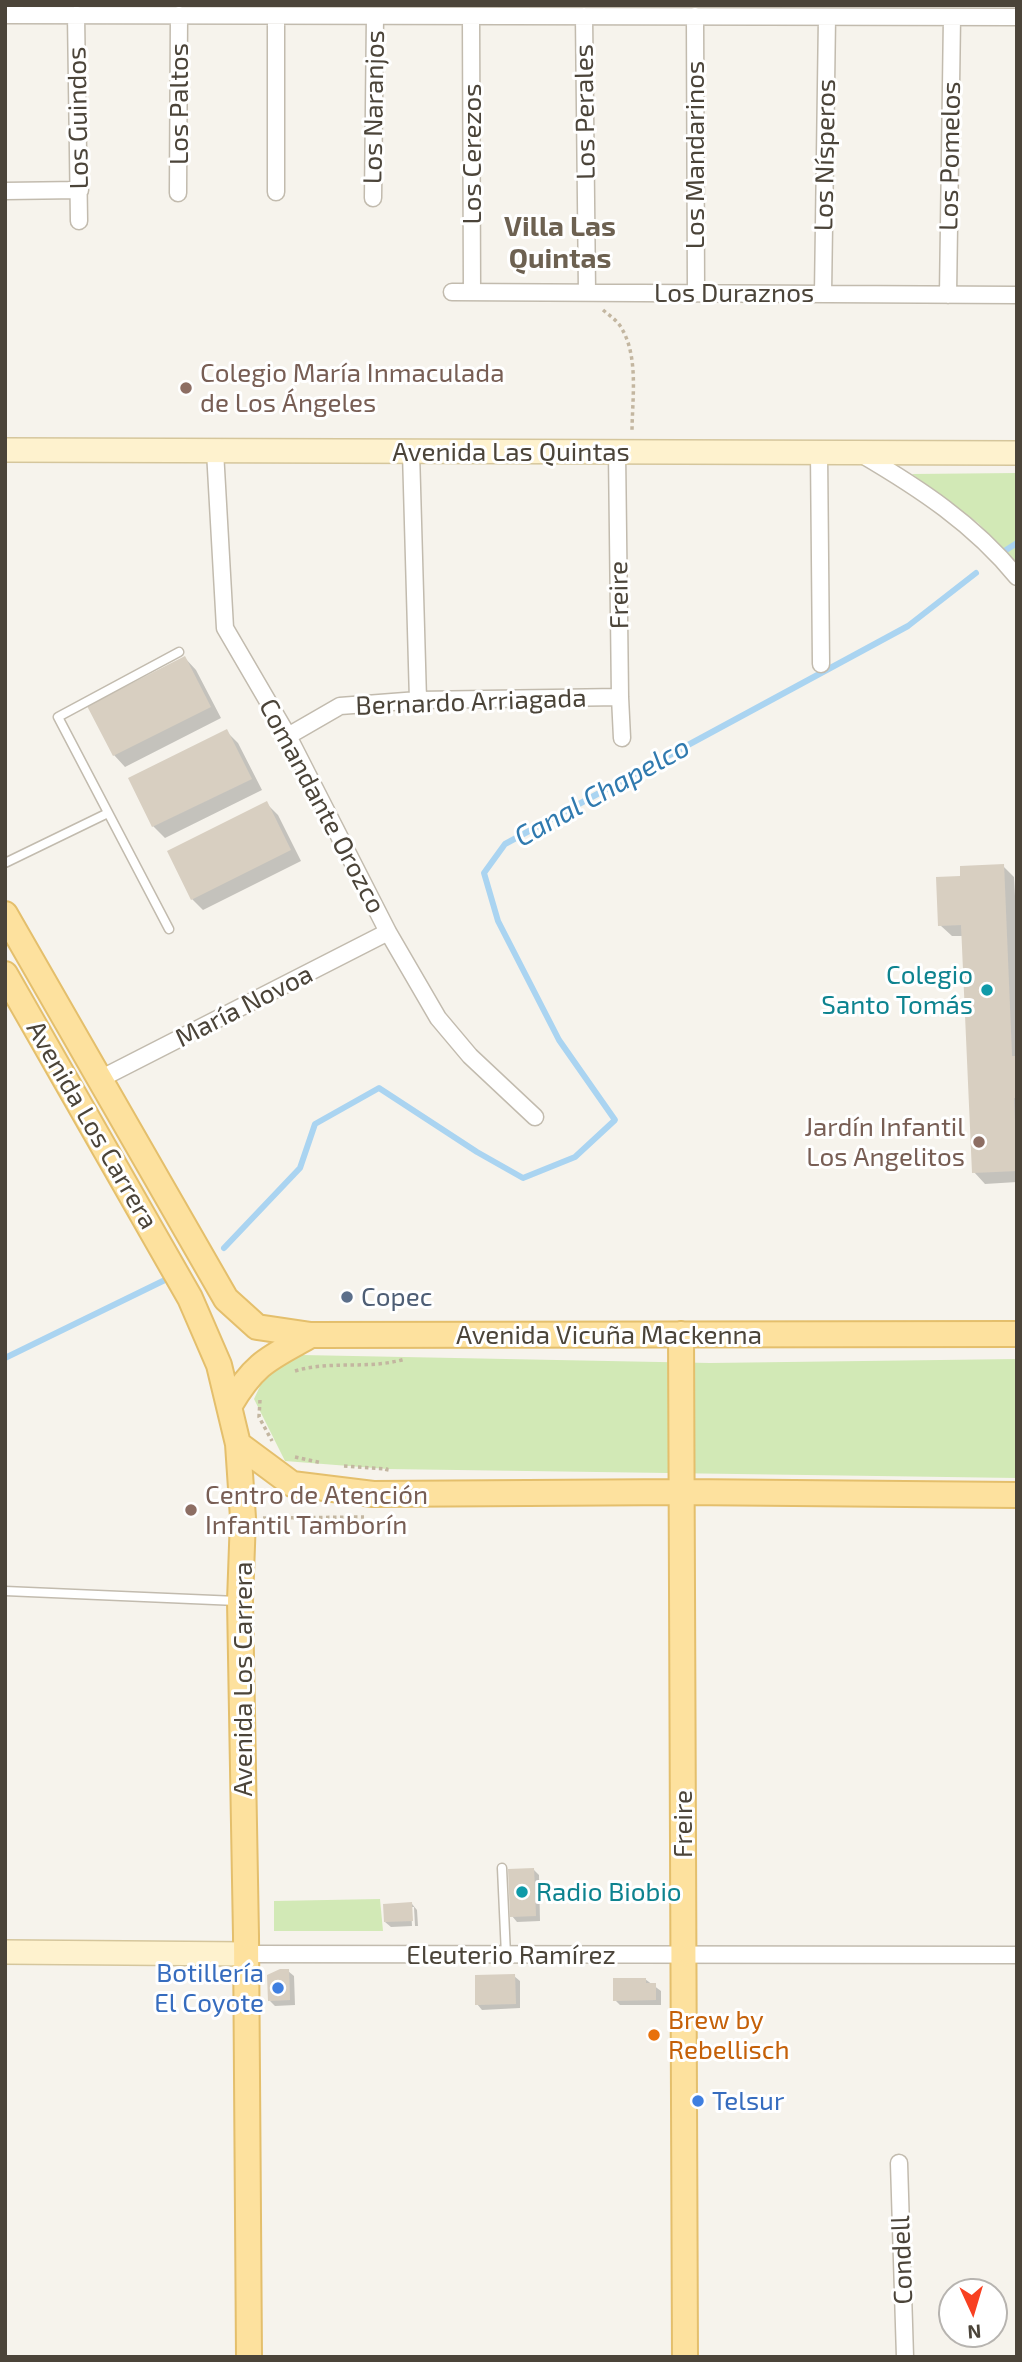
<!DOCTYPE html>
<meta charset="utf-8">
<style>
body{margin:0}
#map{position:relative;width:1022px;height:2362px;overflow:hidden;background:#f6f3ec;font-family:"Exo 2",sans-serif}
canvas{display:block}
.frame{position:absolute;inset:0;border:7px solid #4b4439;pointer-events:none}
.north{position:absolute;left:938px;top:2278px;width:70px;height:70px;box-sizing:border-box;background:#fff;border:2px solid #b7b4b0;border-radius:50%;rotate:176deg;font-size:19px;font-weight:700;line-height:28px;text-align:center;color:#4b4439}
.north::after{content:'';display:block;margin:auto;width:24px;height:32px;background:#f84021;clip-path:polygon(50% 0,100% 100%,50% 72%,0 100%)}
</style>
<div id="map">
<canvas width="1022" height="2362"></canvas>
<div class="frame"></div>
<div class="north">N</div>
</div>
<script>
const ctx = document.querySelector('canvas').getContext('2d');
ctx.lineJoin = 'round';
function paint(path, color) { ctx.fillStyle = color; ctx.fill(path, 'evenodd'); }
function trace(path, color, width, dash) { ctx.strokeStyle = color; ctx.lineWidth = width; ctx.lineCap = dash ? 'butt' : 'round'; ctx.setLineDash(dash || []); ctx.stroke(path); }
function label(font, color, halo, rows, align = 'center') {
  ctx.font = font + ' "Exo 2",sans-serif'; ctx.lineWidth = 6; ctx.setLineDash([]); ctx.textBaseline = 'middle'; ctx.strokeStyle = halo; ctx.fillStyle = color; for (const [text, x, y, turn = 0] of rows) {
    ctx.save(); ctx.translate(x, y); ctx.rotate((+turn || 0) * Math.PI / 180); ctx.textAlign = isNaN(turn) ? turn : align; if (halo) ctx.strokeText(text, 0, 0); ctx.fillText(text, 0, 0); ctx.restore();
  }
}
const green = new Path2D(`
 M1017 473V564L978 523 912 474Z
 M302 1355 710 1363 1017 1359V1478L387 1469 285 1461 254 1399 270 1365Z
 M380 1899 383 1931H274V1901Z`);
const shadow = new Path2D(`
 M185 658 196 670 221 718 125 767 114 755Z
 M227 732 238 743 262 790 165 838 153 826Z
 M267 804 278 815 301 861 203 910 192 899Z
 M1003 866 1014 877 1017 933V1182L985 1184 974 1172 964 936H952L940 925 962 878Z
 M534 1870 539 1875 540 1921 517 1922 512 1916Z
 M412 1904 417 1910 418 1926H415L414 1907H411L412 1926 391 1927 385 1922Z
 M288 1971 294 1976 295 2005 275 2006 270 2001Z
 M514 1976 520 1981V2008L482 2010 477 2004Z
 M645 1979 661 1991V2005H620L615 2000Z`);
const stream = new Path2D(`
 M1006 550 1017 543
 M224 1248 300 1168 315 1124 379 1088 477 1152 523 1178 575 1157 615 1120 559 1040 498 921 484 873 505 844 908 626 976 573
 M5 1358 169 1278`);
const building = new Path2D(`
 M185 656 211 707 113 756 87 706Z
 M227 729 252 779 152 827 128 778Z
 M267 801 291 850 191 900 167 851Z
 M1004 864 1012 1056H1017V1098H1014L1017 1171 972 1173 961 925 938 926 936 877 960 876V866Z
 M534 1868 536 1916 510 1917 508 1869Z
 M412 1902 413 1921 384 1922 383 1904Z
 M280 1969H289L290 2000 268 2001 267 1975Z
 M515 1974 516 2004 475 2005V1975Z
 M613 1978H646V1983H656V2000L613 2001Z`);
const path = new Path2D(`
 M603 310C610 316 618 321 622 329 639 358 632 401 632 432
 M295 1371C331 1360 369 1370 405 1359
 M260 1400 259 1417 272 1441
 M295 1457 322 1463
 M344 1466 387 1469 386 1474
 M263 1518 364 1517`);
const lane = new Path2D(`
 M5 863 108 813
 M169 929 58 717 179 652
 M5 1591 237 1601
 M502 1868 506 1955`);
const street = new Path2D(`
 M5 15 1017 17
 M76 15 79 221
 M276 16V192
 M471 16 472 292
 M584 16 587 292
 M695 16 696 293
 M5 191 80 190
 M178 193 179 15
 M373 198 375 16
 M452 292 1017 295
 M823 294 827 17
 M948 295 952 17
 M215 451 225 628 288 736 388 932 438 1018 470 1056 535 1117
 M411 452 418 700
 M617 452 620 697 622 738
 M819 452 821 664
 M861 454C919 488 974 524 1017 577
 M288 736 340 706 418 700 620 697
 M100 1079 388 932
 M246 1954 1017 1955
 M899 2163 905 2357`);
const secondary = new Path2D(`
 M5 450 1017 453
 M5 1952 246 1954`);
const primary = new Path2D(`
 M5 914 226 1299 257 1327 311 1335
 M5 974 190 1298 219 1365 238 1444 243 1518 240 1601 246 1936 249 2357
 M681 1334 685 2357
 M230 1405C255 1362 270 1358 311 1335L1017 1334
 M238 1444 292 1484 373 1494 682 1492 1017 1495`);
const markers = [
 [186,388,7,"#8d6e63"],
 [987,990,7,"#0f9aa8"],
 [979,1142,7,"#8d6e63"],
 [347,1297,7,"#5c6f8a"],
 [191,1510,7,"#8d6e63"],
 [522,1892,7,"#0f9aa8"],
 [278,1988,7,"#3f7fe0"],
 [654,2035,7,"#e8710a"],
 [698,2101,7,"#3f7fe0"]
];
const streetNames = [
 ["Los Paltos",179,104,-90],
 ["Los Naranjos",374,107,-89],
 ["Los Perales",585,112,-91],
 ["Los Guindos",78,118,-91],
 ["Los Cerezos",472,154,-90],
 ["Los Mandarinos",695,155,-90],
 ["Los Nísperos",825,155,-89],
 ["Los Pomelos",950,156,-89],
 ["Los Duraznos",734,293],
 ["Avenida Las Quintas",511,452],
 ["Freire",619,595,-91],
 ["Bernardo Arriagada",471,702,-2],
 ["Comandante Orozco",322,806,62],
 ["María Novoa",244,1006,-27],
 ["Avenida Los Carrera",92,1125,60],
 ["Avenida Vicuña Mackenna",609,1335],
 ["Avenida Los Carrera",243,1679,-90],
 ["Freire",683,1824,-90],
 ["Eleuterio Ramírez",511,1955],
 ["Condell",902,2260,-92]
];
const educationNames = [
 ["Colegio María Inmaculada",200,373],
 ["de Los Ángeles",200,403],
 ["Jardín Infantil",965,1127,"right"],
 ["Los Angelitos",965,1157,"right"],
 ["Centro de Atención",205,1495],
 ["Infantil Tamborín",205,1525]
];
const cultureNames = [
 ["Colegio",973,975],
 ["Santo Tomás",973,1005],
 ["Radio Biobio",536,1892,"left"]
];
const serviceNames = [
 ["Copec",361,1297]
];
const shopNames = [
 ["Botillería",264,1973],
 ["El Coyote",264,2003],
 ["Telsur",712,2101,"left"]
];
const foodNames = [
 ["Brew by",668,2020],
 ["Rebellisch",668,2050]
];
const neighbourhoodNames = [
 ["Villa Las",560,227],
 ["Quintas",560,259]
];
const waterNames = [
 ["Canal Chapelco",602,792,-29]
];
paint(green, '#d2e9b6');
paint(shadow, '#0003');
trace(stream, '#aad4f1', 6);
paint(building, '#d8cfc1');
trace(lane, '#c2bbae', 11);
trace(street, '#c2bbae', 19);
trace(secondary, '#d5c69c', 26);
trace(primary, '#e4bf6c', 28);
trace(path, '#c3b6a0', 3.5, [3.5, 3.5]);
trace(lane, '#fff', 8);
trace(street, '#fff', 16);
trace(secondary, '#fef2ce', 23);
trace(primary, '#fde19e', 24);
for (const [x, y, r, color] of markers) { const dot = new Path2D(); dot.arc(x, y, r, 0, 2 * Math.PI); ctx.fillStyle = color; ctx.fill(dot); trace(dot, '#fff', 2.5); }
label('26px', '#4b4439', '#fff', streetNames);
label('26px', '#785e54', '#fff', educationNames, 'left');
label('26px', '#0d838f', '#fff', cultureNames, 'right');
label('26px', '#4e5e75', '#fff', serviceNames, 'left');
label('26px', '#366cbe', '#fff', shopNames, 'right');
label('26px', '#c56008', '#fff', foodNames, 'left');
label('bold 28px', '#6d6151', '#fff', neighbourhoodNames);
label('italic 28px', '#307aaf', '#fff', waterNames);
</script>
